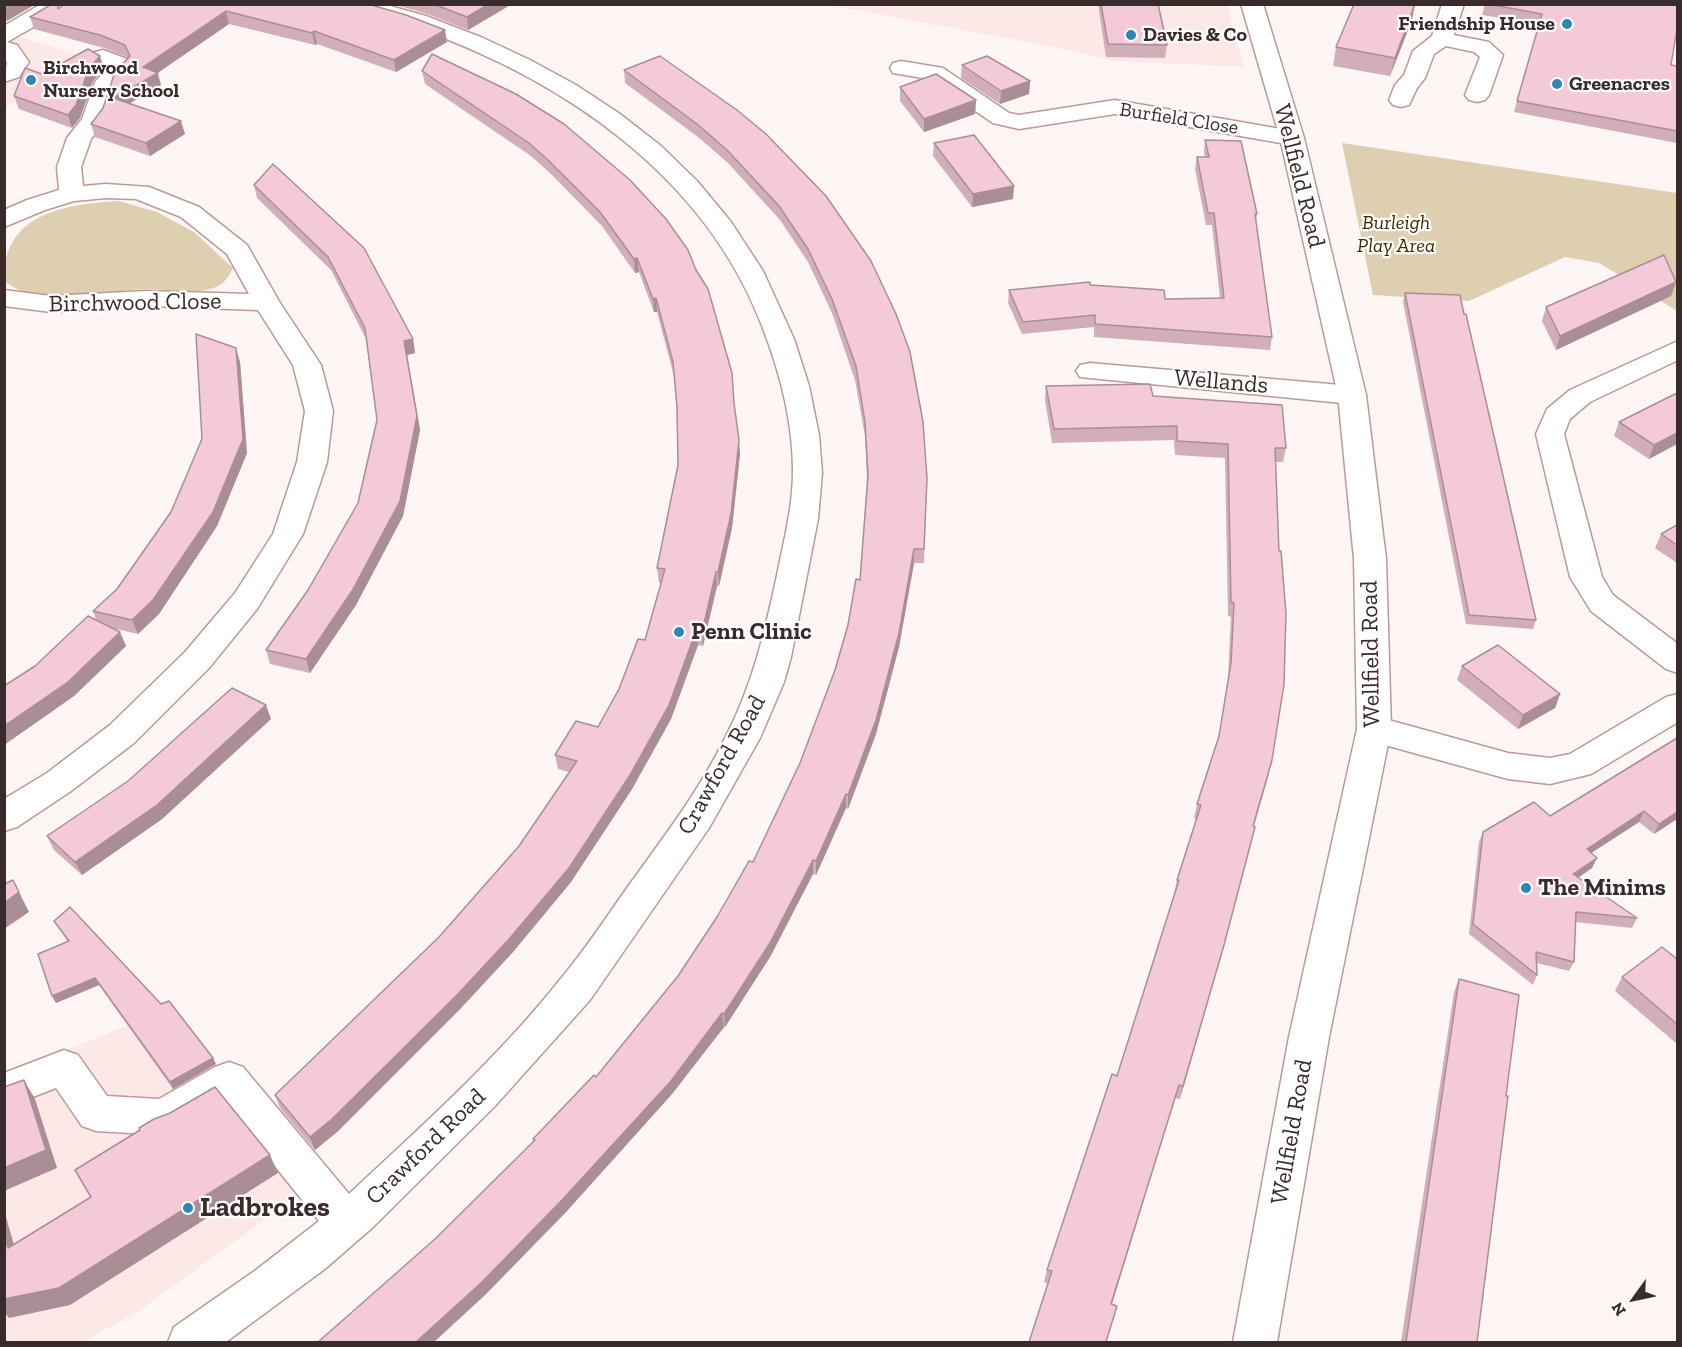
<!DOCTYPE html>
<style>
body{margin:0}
#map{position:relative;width:1682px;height:1347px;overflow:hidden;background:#fef6f5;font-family:"Zilla Slab",serif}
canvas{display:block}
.frame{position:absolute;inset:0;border:6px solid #392b2a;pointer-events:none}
.north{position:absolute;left:1604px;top:1269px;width:60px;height:60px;-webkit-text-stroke:4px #fff;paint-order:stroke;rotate:237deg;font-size:16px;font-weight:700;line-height:24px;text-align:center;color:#392b2a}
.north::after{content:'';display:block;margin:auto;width:21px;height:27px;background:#392b2a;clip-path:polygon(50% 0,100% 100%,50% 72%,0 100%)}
</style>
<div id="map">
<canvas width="1682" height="1347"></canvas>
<div class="frame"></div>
<div class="north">N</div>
</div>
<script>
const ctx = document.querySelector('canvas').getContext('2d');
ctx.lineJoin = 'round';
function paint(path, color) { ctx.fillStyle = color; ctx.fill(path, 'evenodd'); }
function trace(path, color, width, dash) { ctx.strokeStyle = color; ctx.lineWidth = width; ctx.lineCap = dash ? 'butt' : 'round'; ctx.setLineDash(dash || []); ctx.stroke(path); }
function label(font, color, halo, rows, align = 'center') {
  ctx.font = font + ' "Zilla Slab",serif'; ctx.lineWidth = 4.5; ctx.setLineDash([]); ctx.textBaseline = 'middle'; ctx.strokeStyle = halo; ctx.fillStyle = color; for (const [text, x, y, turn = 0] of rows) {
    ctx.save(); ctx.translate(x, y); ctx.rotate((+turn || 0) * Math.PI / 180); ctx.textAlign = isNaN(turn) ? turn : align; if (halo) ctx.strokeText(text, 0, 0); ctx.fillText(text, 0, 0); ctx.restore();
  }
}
const built = new Path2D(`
 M829 5H1227L1244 67 1114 61 1060 48Z
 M5 32 93 60 5 108Z
 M172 1008 220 1070 325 1176 140 1310 83 1342H5V1074Z`);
const green = new Path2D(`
 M1342 143 1677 193V311L1599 263 1565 257 1469 301 1373 295Z
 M119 201 157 212 194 232 233 268C228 279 222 286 210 289 191 295 170 289 150 289 116 289 66 301 34 295 23 293 15 288 5 282 0 212 69 204 119 201Z`);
const minor = new Path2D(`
 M41 4H67L65 9 7 42 17 45 29 62 19 77 4 82 7 62 4 59V26Z
 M347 4H383L426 16 483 38 530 60 576 85 620 114 661 146 698 182 731 222 763 271 794 339 809 386 819 435 822 473 818 519 791 657 784 682 760 738 709 828 590 1000 495 1106 373 1227 326 1268 226 1342H168L174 1327 256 1270 319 1221 224 1103 178 1130 164 1135 96 1131 82 1126 56 1088 4 1108V1073L64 1050 78 1055 107 1096 159 1099 215 1067 229 1062 243 1067 349 1194C423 1125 500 1056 563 976 588 946 609 913 632 881 666 834 701 788 726 736 752 686 764 635 776 580 783 544 793 508 793 471 793 422 780 372 762 326 705 176 564 80 417 28 395 20 372 15 349 9Z
 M1442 4H1464L1454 35 1489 42 1503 55 1489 95 1485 100 1477 102 1469 100 1465 95 1480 57 1474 52 1446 46 1434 54 1425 78 1417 88 1409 105 1401 107 1393 105 1389 100 1395 85 1404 75 1413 51 1432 36Z
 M103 50 127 59 132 68 117 84 105 120 91 139 81 167 83 186 106 184 149 187 199 207 247 245 280 303 321 365 333 411 327 462 303 534 257 609 209 668 134 743 71 791 17 827 4 831V799L47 773 110 725 185 652 235 593 273 534 297 462 305 411 293 365 258 310 146 306 51 312 4 306V290L51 296 146 291 249 294 227 254 181 217 136 199 106 198 74 201 45 210 4 227V210L27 200 59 190 57 167 67 138 82 119 95 82 108 68 95 62 92 57 95 52Z
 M901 61 943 68 1009 113 1019 115 1115 100 1292 131 1300 133 1304 138 1300 143 1292 145 1115 114 1019 129 993 123 928 79 893 73 890 68 893 63Z
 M1678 341V360L1590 402 1570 419 1564 434 1602 577 1613 595 1678 644V673L1666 669 1591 611 1570 577 1536 434 1547 409 1570 390Z
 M1090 363 1352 386 1362 389 1366 395 1362 401 1352 404 1080 377 1076 371 1080 365Z
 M1678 694V722L1591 774 1550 784 1508 779 1374 742 1362 738 1357 729 1362 720 1374 716 1508 753 1550 758 1570 754 1666 697Z`);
const major = new Path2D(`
 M1241 4H1263L1304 138 1366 395 1386 559 1391 729 1329 1037 1277 1342H1233L1289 1037 1357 729 1354 559 1338 395 1280 138Z`);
const wall = new Path2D(`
 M58 4 59 8 368 4 447 42 396 72 317 44 315 45 229 24 158 73 161 85 129 104 185 134 150 156 95 137 91 124 103 108 129 58 104 48 34 29 30 17Z
 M393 4H512L468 30 427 14Z
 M1098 4H1158L1167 45 1165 58 1106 57Z
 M1485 4H1677L1671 65 1677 66V143L1514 112 1539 24 1482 15Z
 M1412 20 1390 76 1333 66 1336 47Z
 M962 65 1030 81 1029 94 1000 104 961 78Z
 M104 69 93 81 80 118 72 128 19 109 14 96 42 74Z
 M624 70 737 110 927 478 924 563H914L899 647 876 734 848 809 846 808 816 875 813 874 770 957 725 1027H724L672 1094 566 1212 486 1294 434 1342H318L435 1239 533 1142V1139L596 1077 678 976 753 862 800 763 835 670 860 580 867 482 865 436 855 380 832 313 808 262 780 220 728 163 698 137 625 83Z
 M422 71 564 124 734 405 740 454 732 528 719 586H717L703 646 698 645 671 719 632 789 571 882 513 952 461 1008 337 1132 315 1150 280 1108 275 1095 439 937 519 846 569 772 558 769 555 755 598 727 645 640 661 583H659L657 568 678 465 677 411 674 376 657 312H654L639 272 635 273 602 226 551 174 531 156 425 84Z
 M900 87 976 100 975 114 924 132 900 101Z
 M1205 140 1257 214 1256 221 1272 337 1270 350 1094 337V327L1022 334 1008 303 1009 290 1090 285 1165 299 1220 298 1212 225H1206L1195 169 1197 157H1205L1204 152Z
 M934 143 1013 199 972 207 933 156Z
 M254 185 413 339 415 353 407 355 420 430 403 516 356 605 310 673 270 664 266 650 308 590 358 503 377 420 366 339 331 270 257 198Z
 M1676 282 1671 296 1556 350 1542 321 1546 307Z
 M1405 293 1536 620 1533 629 1466 624 1403 302Z
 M240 362 247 453 217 526 159 614 138 634 116 629 126 646 74 696 4 745V686L35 666 96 620 93 611 117 589 171 512Z
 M1046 386 1153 396 1286 448 1283 462H1275L1269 774 1254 826 1220 959 1180 1099 1175 1098 1112 1304 1114 1318 1044 1282 1047 1270 1117 1076 1175 894H1174L1177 880 1196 819 1194 818 1197 804 1218 741 1228 677 1231 617 1228 616 1225 458 1175 455 1174 440 1052 443 1045 400Z
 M1619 422 1677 444 1649 459 1614 436Z
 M1677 525V563L1655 548 1661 534Z
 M1462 666 1560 694 1555 708 1518 729 1457 680Z
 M271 719 162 819 82 875 54 850 47 836Z
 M1677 738V819L1654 834 1639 822 1591 853 1592 868 1578 878 1637 918 1632 928 1575 922 1574 962 1569 971 1537 963V975L1533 985 1469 934 1479 842 1483 832 1550 816Z
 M54 921 216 1064 173 1089 99 985 56 1003 52 996 68 942Z
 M1677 959V1044L1615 991 1622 977Z
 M1459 979 1506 1096 1477 1342H1401L1454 992Z`);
const shadedWall = new Path2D(`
 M10 4H36L7 21 4 13V8Z
 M489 4H512L468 30 467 17Z
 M1415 4 1412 20 1390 76 1395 58Z
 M226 11 229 24 157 73 161 85 116 111 113 98 143 67Z
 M445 30 447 42 396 72 394 60Z
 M314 31 317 44 315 45 312 33Z
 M100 56 104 69 93 81 80 118 72 128 68 115 89 68Z
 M1030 81 1029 94 1000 104 1001 91Z
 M976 100 975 114 924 132V119Z
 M181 121 185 134 150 156 146 143Z
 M1014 186 1013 199 972 207 973 194Z
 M637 258 639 272 635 273 634 259Z
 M1676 282 1671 296 1556 350 1560 336Z
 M656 298 657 312H654L653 299Z
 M413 339 415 353 407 355 420 430 403 516 356 605 310 673 306 659 352 591 404 341Z
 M236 348 240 362 247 453 217 526 159 614 138 634 132 620Z
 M1677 433V444L1649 459 1654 445Z
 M739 440 740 454 732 528 719 586 718 572Z
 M914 549V563L899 647 876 734 848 809V795Z
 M716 572 717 586 703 646 702 632Z
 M696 631 698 645 671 719 632 789 571 882 513 952 461 1008 337 1132 315 1150 310 1137Z
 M120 632 126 646 74 696 4 745V726Z
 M1560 694 1555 708 1518 729 1523 715Z
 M266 705 271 719 162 819 82 875 75 862Z
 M846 794V808L816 875V861Z
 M1644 811 1639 822 1582 859 1587 849Z
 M1677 812V819L1654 834 1659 824Z
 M1255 827 1220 959 1180 1099 1183 1086Z
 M1597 858 1592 868 1569 884 1573 874Z
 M813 860V874L770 957 725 1027 724 1014Z
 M19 892 29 912 4 929V903Z
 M95 978 99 985 56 1003 52 996Z
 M722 1013 724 1027 672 1094 566 1212 486 1294 434 1342H416Z
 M213 1058 216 1064 173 1089 170 1082Z
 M24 1080 35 1099 57 1168 4 1191V1168Z
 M1179 1085 1175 1098 1108 1316 1111 1304Z
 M270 1155 278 1173 70 1305 9 1318 4 1312V1299Z
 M4 1210 20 1266 8 1248 4 1236Z`);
const building = new Path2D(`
 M52 4H58V9L65 4H368L406 15 445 30 394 60 314 31 312 33 226 11 143 67 158 73 113 98 181 121 146 143 91 124 103 108 115 72 130 56 125 45 100 35 30 17Z
 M433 4H489L467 17Z
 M1101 4H1158L1167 45 1108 44Z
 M1354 4H1415L1395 58 1336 47Z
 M1488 4H1677V29L1671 65 1677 66V131L1517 101 1542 14Z
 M88 49 100 56 89 68 76 105 68 115 14 96 25 68 42 74Z
 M432 54 516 94 564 124 630 180 666 219 688 250 696 270 708 289 732 373 734 403 739 440 731 514 718 572H716L702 632 696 631 669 705 630 775 569 868 510 938 457 995 332 1119 310 1137 275 1095 439 937 519 846 577 761 555 755 576 721 598 727 619 689 638 639 645 640 665 569 657 568 678 465 677 407 673 362 656 298 653 299 637 258 634 259 600 212 549 161 529 143 422 71Z
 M660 56 737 110 766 134 826 196 871 261 896 314 910 352 923 422 927 478 924 549H914L899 633 876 720 848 795 846 794 816 861 813 860 770 943 724 1014 722 1013 671 1081 563 1199 482 1282 416 1342H318L435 1239 535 1140 533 1139 594 1075 596 1077 678 976 717 917 749 861 753 862 800 763 835 670 848 625 856 579 860 580 868 475 865 422 856 366 832 299 808 249 779 206 727 150 697 124 624 70Z
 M987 56 1030 81 1001 91 962 65Z
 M936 74 976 100 924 119 900 87Z
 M974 135 1014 186 973 194 934 143Z
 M1205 140 1241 141 1257 214H1255L1272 337 1095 324V315L1023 322 1009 290 1090 282V285L1164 290 1165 299 1224 298 1214 213H1208L1197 157H1209Z
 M273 164 364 248 413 339 404 341 417 416 400 501 352 591 306 659 266 650 308 590 358 503 377 420 365 328 328 257 254 185Z
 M1664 255 1676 282 1560 336 1546 307Z
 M1405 293 1460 295 1464 314H1466L1536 620 1469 615Z
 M196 334 236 348 243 439 213 512 153 600 132 620 93 611 117 589 171 512 202 439Z
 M1150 384 1153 396 1282 405 1286 448H1275L1279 551H1281L1286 614 1284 684 1272 760 1253 826 1255 827 1224 945 1183 1086 1179 1085 1111 1304 1117 1306 1106 1342H1029L1052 1271 1047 1270 1112 1074 1117 1076 1179 880H1177L1201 805 1197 804 1219 736 1231 663 1234 603 1231 602 1228 444 1177 441V426L1054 429 1046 386Z
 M1677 393V433L1654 445 1619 422Z
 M1677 525V545L1661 534Z
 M88 616 120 632 68 682 4 726V686L35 666Z
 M1498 645 1560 694 1523 715 1462 666Z
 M232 688 266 705 157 805 75 862 47 836 128 781Z
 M1677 738V812L1659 824 1644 811 1587 849 1597 858 1573 874 1637 918 1576 912 1574 962 1536 952 1537 975 1473 924 1483 832 1534 802 1550 816Z
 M13 880 19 892 4 903V884Z
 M70 907 161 1004 169 1001 213 1058 170 1082 95 978 52 996 38 954 69 941 54 921Z
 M1662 947 1677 959V1024L1622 977Z
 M1459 979 1519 995 1506 1096H1508L1477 1342H1406Z
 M24 1080 46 1150 4 1168V1087Z
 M215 1087 270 1155 59 1288 4 1299V1236L8 1248 91 1197 75 1170 140 1130 139 1128 154 1119 170 1113Z`);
const markers = [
 [1567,24,6,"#2c87b4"],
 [1131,35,6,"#2c87b4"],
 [31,80,6,"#2c87b4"],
 [1557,84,6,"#2c87b4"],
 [679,632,6,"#2c87b4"],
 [1526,888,6,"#2c87b4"],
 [188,1208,6,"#2c87b4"]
];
const farPoinames = [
 ["Friendship House",1555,24,"right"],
 ["Davies & Co",1143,35],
 ["Birchwood",43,68],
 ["Nursery School",43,91],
 ["Greenacres",1569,84]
];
const farStreetnames = [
 ["Burfield Close",1179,119,9]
];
const farParknames = [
 ["Burleigh",1396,223],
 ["Play Area",1396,246]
];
const streetNames = [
 ["Wellfield Road",1299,176,76],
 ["Birchwood Close",135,303,-1],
 ["Wellands",1221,382,5],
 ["Wellfield Road",1371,654,-91],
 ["Crawford Road",722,765,-61],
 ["Wellfield Road",1292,1132,-80],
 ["Crawford Road",426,1147,-44]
];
const poiNames = [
 ["Penn Clinic",691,632],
 ["The Minims",1538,888]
];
const nearPoinames = [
 ["Ladbrokes",200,1208]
];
paint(built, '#fce9e7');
paint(green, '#ddcfb0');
trace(minor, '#bc9996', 3);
trace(major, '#bc9996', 3);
paint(minor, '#fff');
paint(major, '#fff');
paint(wall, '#d2aebb');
paint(shadedWall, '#ab8d98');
paint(building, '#f4cad9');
trace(building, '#ab8d98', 1.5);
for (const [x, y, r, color] of markers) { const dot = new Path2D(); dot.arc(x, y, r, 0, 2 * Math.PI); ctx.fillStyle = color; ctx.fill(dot); trace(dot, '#fff', 2); }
label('bold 20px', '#392b2a', '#fff', farPoinames, 'left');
label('20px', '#392b2a', '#fff', farStreetnames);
label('italic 20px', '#3d2b00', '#fff', farParknames);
label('24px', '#392b2a', '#fff', streetNames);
label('bold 24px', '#392b2a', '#fff', poiNames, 'left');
label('bold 28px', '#392b2a', '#fff', nearPoinames, 'left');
</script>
